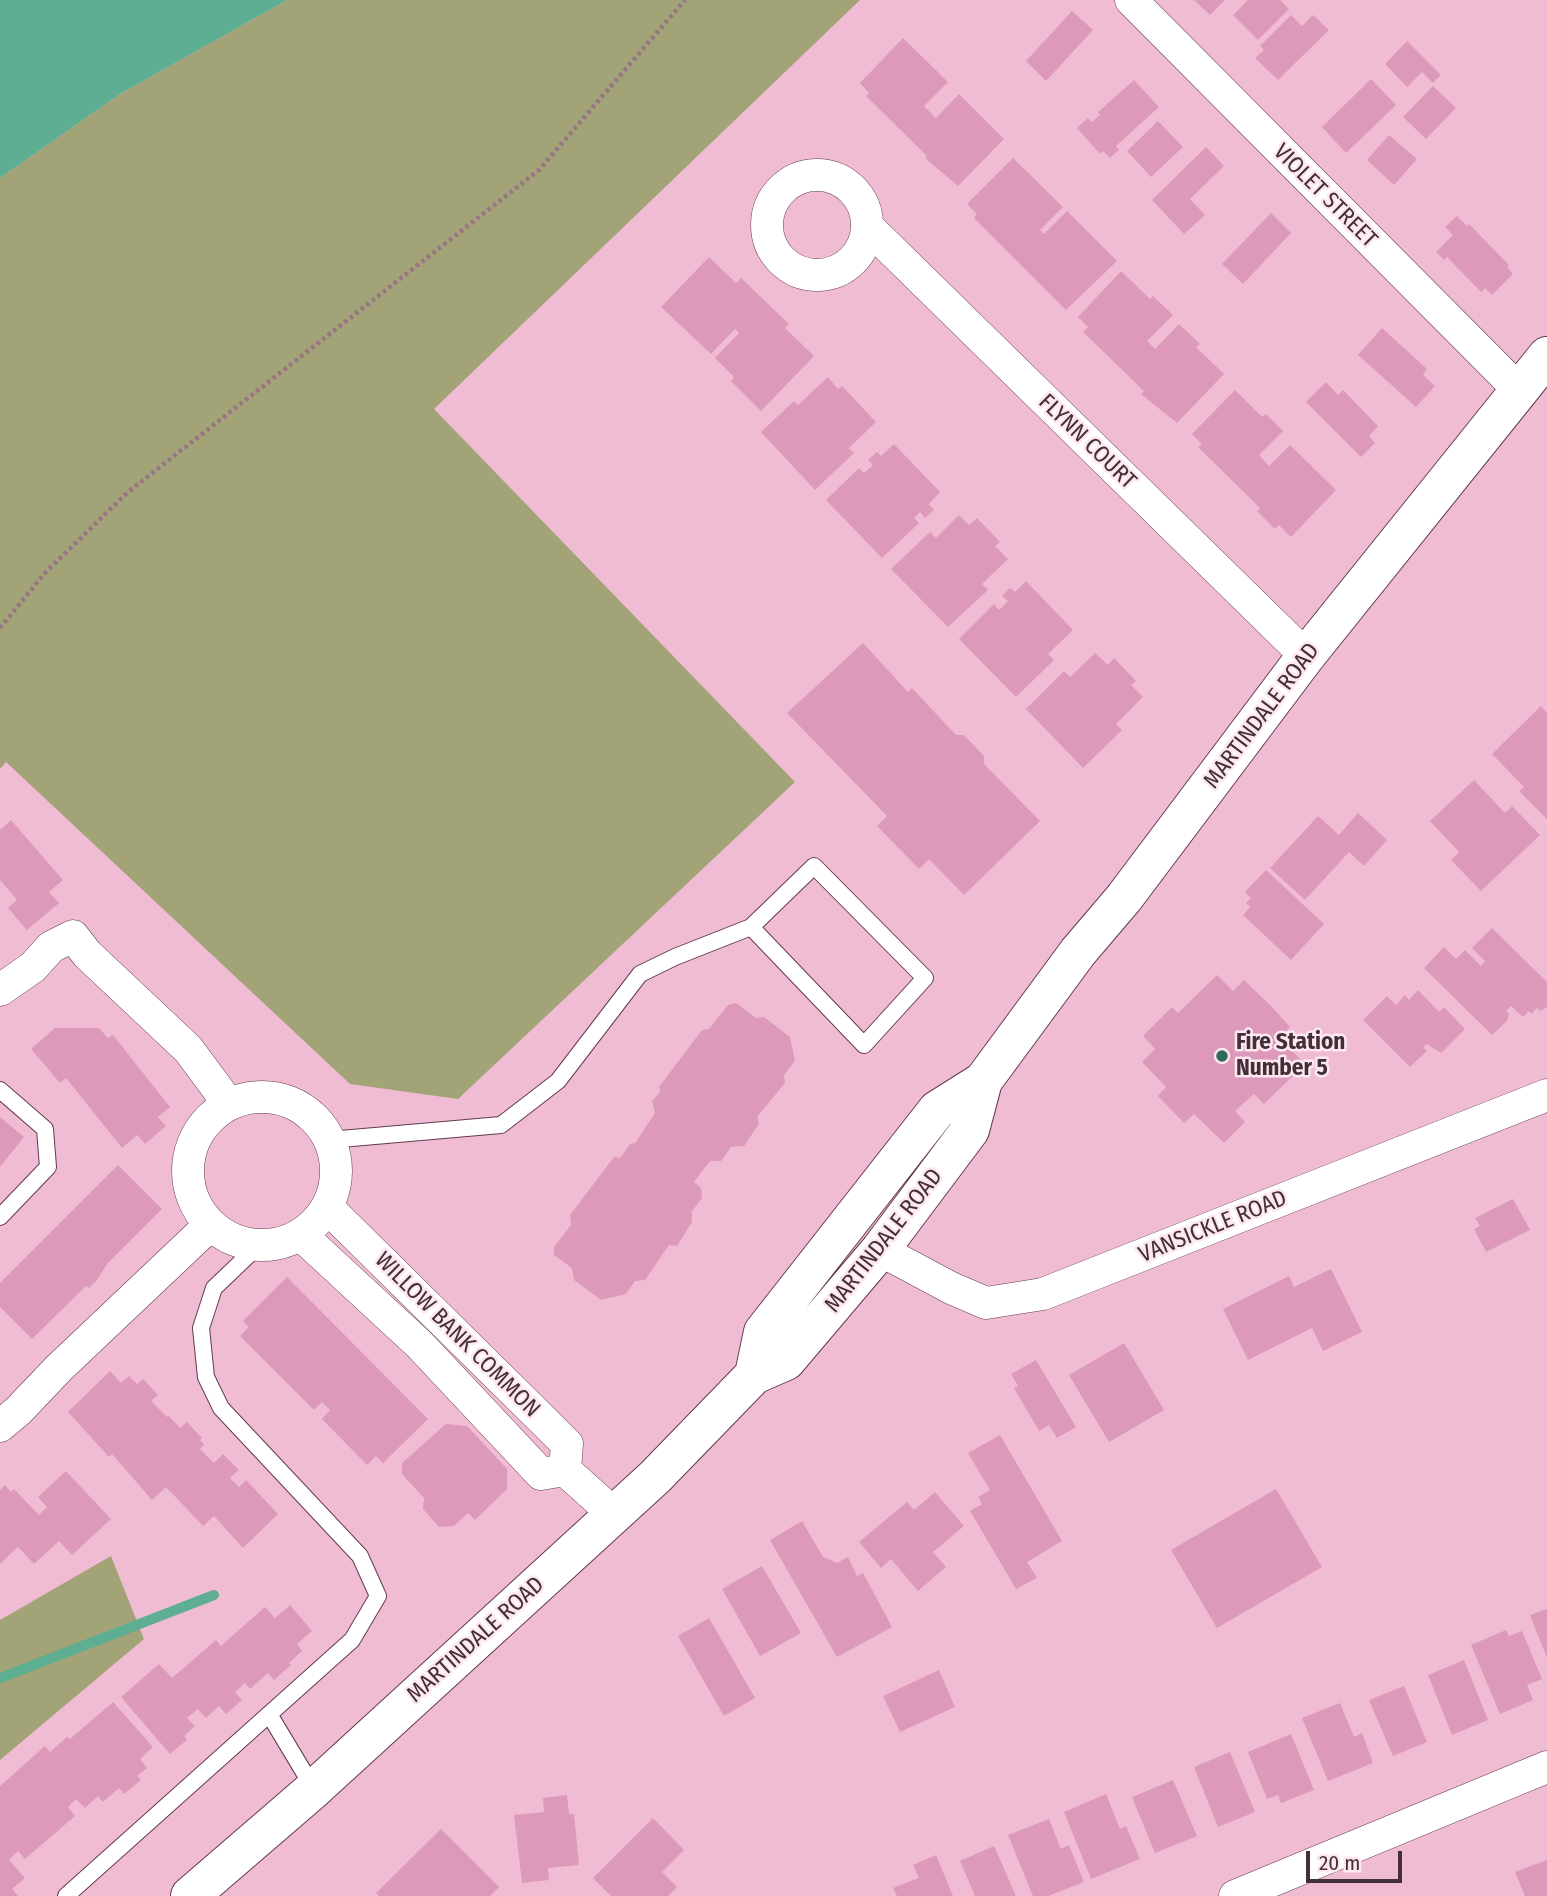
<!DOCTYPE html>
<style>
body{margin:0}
#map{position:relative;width:1547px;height:1896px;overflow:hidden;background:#f0bcd4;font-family:"Fira Sans Condensed",sans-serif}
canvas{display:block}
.scale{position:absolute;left:1306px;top:1851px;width:96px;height:32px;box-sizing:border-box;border:4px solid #432f38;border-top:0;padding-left:9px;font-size:21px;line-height:24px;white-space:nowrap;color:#432f38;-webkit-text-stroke:5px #fde7f1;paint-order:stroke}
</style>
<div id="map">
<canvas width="1547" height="1896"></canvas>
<div class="scale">20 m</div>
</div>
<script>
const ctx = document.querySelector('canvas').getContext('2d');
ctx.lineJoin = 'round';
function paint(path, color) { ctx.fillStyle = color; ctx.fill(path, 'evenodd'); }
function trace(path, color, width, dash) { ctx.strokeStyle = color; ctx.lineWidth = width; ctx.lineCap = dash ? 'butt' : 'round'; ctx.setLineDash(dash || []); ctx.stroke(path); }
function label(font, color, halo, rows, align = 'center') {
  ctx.font = font + ' "Fira Sans Condensed",sans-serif'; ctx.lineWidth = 5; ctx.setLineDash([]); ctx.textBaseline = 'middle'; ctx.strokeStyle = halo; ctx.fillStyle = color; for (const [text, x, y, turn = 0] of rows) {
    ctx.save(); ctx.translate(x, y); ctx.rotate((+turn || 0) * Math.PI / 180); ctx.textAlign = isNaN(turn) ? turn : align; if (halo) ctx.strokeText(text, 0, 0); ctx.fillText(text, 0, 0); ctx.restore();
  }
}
const green = new Path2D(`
 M287 0H860L434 409 795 782 458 1099 350 1084 6 762 0 769V178L120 94Z
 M111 1556 144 1639 0 1760V1620Z`);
const water = new Path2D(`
 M0 0H287L120 94 0 178Z`);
const stream = new Path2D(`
 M0 1678 214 1595`);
const building = new Path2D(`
 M1194 0H1225L1210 15Z
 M1248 0H1280L1289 9 1258 40 1233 15Z
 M1072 11 1093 30 1046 81 1026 61Z
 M1291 15 1302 26 1313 15 1329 30 1278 80 1255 58 1264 50 1260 46Z
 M903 38 948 82 924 106 936 118 959 94 1004 139 958 186 925 158 927 156 866 96 869 93 860 83Z
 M1407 41 1441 75 1433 83 1422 72 1407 87 1385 64Z
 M1371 79 1396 105 1346 153 1322 127Z
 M1134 80 1159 107 1116 146 1119 150 1110 158 1103 151 1100 154 1077 128 1088 118 1092 122 1100 115 1098 112Z
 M1433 86 1456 108 1426 139 1403 117Z
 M1158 121 1183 147 1151 177 1127 151Z
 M1389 135 1417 159 1394 185 1367 160Z
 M1206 147 1224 166 1190 199 1205 215 1184 234 1152 200Z
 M1013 158 1063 207 1040 230 1044 234 1067 211 1117 261 1066 310 974 218 977 214 967 204Z
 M1271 213 1291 233 1243 284 1222 264Z
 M1457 216 1467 226 1469 224 1509 265 1507 267 1513 274 1492 295 1485 288 1481 292 1447 257 1444 260 1436 252 1453 235 1445 227Z
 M709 257 736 283 741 278 789 324 785 328 814 356 761 411 731 381 734 377 715 358 739 333 735 329 711 354 661 307Z
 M1121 271 1150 299 1153 296 1173 315 1147 341 1155 349 1179 324 1200 344 1196 347 1224 374 1177 423 1141 394 1144 391 1083 332 1088 327 1078 317Z
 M1382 328 1427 369 1423 375 1435 386 1416 407 1358 355Z
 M828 377 838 389 842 386 876 422 849 448 854 453 815 490 761 432 794 401 798 405Z
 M1326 382 1338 395 1343 390 1378 426 1369 436 1375 443 1361 457 1306 402Z
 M1235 390 1262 417 1266 414 1283 431 1259 455 1269 466 1290 445 1336 490 1291 537 1279 525 1275 529 1257 511 1260 508 1198 447 1202 444 1192 434Z
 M894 444 940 492 929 504 934 510 925 518 920 512 914 518 919 523 882 558 826 500 859 468 864 473 873 465 868 460 877 452 881 456Z
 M959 515 969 525 977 518 1000 542 995 546 1008 559 982 584 988 590 948 627 891 569 930 532 936 538Z
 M1026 581 1073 630 1048 654 1054 660 1016 697 959 639 994 604 999 610 1008 601 1002 596 1010 588 1015 592Z
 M863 643 908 692 912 688 956 735H964L984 756V764L1040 821 964 895 929 859 919 869 877 826 887 816 787 713Z
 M1095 653 1108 665 1114 658 1136 681 1131 685 1143 697 1116 724 1122 730 1083 768 1026 709 1064 671 1070 677Z
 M1541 706 1547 713V819L1519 791 1524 787 1492 754Z
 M1474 780 1505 813 1512 806 1540 835 1481 891 1451 860 1459 852 1430 821Z
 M1358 813 1387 840 1364 866 1349 852 1305 900 1270 868 1318 816 1339 835Z
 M11 820 63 880 49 892 59 903 27 930 8 908 17 900 0 880V830Z
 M1266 870 1324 924 1291 960 1243 915 1250 907 1246 903 1251 898 1245 892Z
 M1492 928 1547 982V1007L1545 1008 1540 1011 1537 1008 1531 1014 1529 1011 1523 1017 1511 1006 1506 1011 1509 1014 1507 1021 1492 1035 1424 968 1444 947 1456 959 1465 950 1481 966 1485 961 1472 948Z
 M1217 975 1233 991 1244 980 1272 1007 1290 1027 1279 1038 1305 1064 1264 1104 1254 1094 1235 1111 1245 1122 1224 1143 1194 1114 1184 1123 1158 1096 1166 1087 1142 1062 1155 1049 1143 1036 1172 1007 1178 1013Z
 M1418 990 1439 1012 1444 1007 1465 1029 1441 1053 1427 1044 1423 1047 1427 1051 1410 1067 1363 1020 1387 996 1396 1005 1405 995 1409 1000Z
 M736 1003 756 1018 764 1017 790 1037 795 1061 784 1075 785 1083 757 1117 759 1124 744 1146 731 1147 721 1161H710L694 1182 701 1188 702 1198 692 1211V1222L677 1246 669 1245 645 1280 635 1281 626 1294 601 1300 574 1280 572 1268 554 1255V1247L571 1225 570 1215 614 1157 620 1158 630 1144 635 1143 655 1113 652 1101 660 1092 659 1087 702 1030 709 1029 728 1005Z
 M55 1028H99L108 1038 113 1035 170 1107 158 1117 166 1126 145 1144 137 1135 122 1148 66 1078 60 1083 31 1049Z
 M0 1117 24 1137 0 1167Z
 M118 1165 162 1209 107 1264 97 1280 89 1288 86 1286 32 1339 0 1307V1283Z
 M1513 1199 1530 1230 1486 1252 1474 1229 1480 1226 1475 1218Z
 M1331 1269 1362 1332 1323 1351 1312 1328 1248 1360 1223 1309 1289 1276 1294 1287Z
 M287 1277 428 1419 383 1463 376 1456 367 1465 322 1419 330 1410 322 1402 314 1410 240 1336 249 1327 243 1321Z
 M1124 1343 1164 1410 1109 1442 1069 1375Z
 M1036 1360 1076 1427 1057 1438 1049 1425 1039 1431 1014 1388 1018 1386 1011 1374Z
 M110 1371 121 1383 129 1376 137 1384 143 1379 158 1395 151 1401 167 1417 169 1416 180 1428 187 1422 202 1438 200 1440 204 1445 200 1449 214 1463 223 1454 239 1470 230 1478 239 1487 246 1480 278 1514 243 1548 214 1516 203 1526 166 1487 152 1500 112 1454 109 1457 68 1412Z
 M446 1424 467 1426 507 1469V1489L475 1520 468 1513 454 1526 439 1527 423 1509 424 1498 402 1474V1463Z
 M1000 1435 1062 1541 1027 1562 1037 1578 1016 1589 970 1511 982 1504 978 1497 990 1490 968 1453Z
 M66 1471 111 1519 72 1555 59 1541 34 1564 18 1547 0 1564V1490L5 1485 11 1492 14 1489 39 1515 47 1507 38 1497Z
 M1276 1489 1322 1567 1217 1628 1171 1550Z
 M935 1492 964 1526 933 1552 946 1567 918 1591 891 1559 881 1568 859 1542 907 1502 914 1510Z
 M802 1521 823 1557 837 1563 848 1557 857 1576 863 1573 892 1627 837 1657 770 1540Z
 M762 1566 801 1633 760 1656 722 1589Z
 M290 1605 312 1631 297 1644 302 1651 289 1663 291 1665 274 1680 268 1673 250 1689 245 1683 235 1692 242 1700 226 1714 219 1706 206 1718 198 1709 187 1718 195 1726 184 1736 187 1740 170 1754 121 1697 159 1664 172 1678 216 1640 221 1646 265 1607 275 1618Z
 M1547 1609V1658L1530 1615Z
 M709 1618 755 1698 724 1716 678 1636Z
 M1506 1630 1509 1636 1522 1631 1542 1679 1527 1685 1533 1700 1500 1714 1471 1645Z
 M1464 1660 1488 1720 1452 1735 1428 1675Z
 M939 1670 955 1707 900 1732 883 1696Z
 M1404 1686 1427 1742 1393 1756 1369 1700Z
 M113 1702 153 1747 140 1759 147 1768 137 1776 141 1780 124 1794 119 1788 103 1802 98 1796 85 1808 76 1799 68 1807 75 1816 25 1859 18 1851 9 1860 25 1878 12 1889 18 1896H0V1786L45 1746 50 1752 67 1737 70 1739Z
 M1340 1703 1354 1737 1362 1733 1373 1763 1328 1781 1302 1718Z
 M1291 1734 1314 1790 1281 1803 1278 1795 1267 1799 1248 1752Z
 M1230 1752 1255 1812 1218 1827 1194 1767Z
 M1173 1780 1197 1836 1155 1853 1132 1797Z
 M1106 1794 1120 1829 1126 1826 1140 1859 1091 1879 1064 1812Z
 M567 1795 569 1814H574L579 1865 548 1868 549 1880 522 1883 514 1815 544 1812 543 1798Z
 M653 1818 684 1850 662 1872 677 1887 668 1896H611L593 1878Z
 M1049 1819 1061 1849 1069 1845 1084 1882 1048 1896H1033L1008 1835Z
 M441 1829 499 1887 490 1896H379L376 1893Z
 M994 1846 1016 1896H975L960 1861Z
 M936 1855 953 1896H897L893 1888 919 1878 913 1865Z
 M1547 1860V1896H1525L1515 1872Z`);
const path = new Path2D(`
 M0 628 45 573 128 492 539 170 685 0`);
const lane = new Path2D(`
 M0 1090 45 1129 48 1167 0 1217
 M329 1140 501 1125 558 1081 640 974 675 957 751 927 814 866 925 978 864 1045 751 927
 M269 1714 314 1789
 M66 1896 352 1640 378 1596 360 1556 221 1408 206 1377 201 1328 214 1288 258 1246`);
const street = new Path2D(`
 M1131 0 1520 391
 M767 225a50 50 0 1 1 100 0a50 50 0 1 1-100 0Z
 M868 227 1306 656
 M0 990 33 967 51 947 73 936 87 954 188 1049 220 1092 225 1106
 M188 1171a74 74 0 1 1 148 0a74 74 0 1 1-148 0Z
 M327 1207 567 1444 565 1470
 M301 1235 420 1345 541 1474 565 1470 614 1514
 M880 1250 951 1288 986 1303 1043 1294 1547 1095
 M0 1426 18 1411 59 1368 210 1225
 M1235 1896 1547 1767`);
const secondary = new Path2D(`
 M754 1375 763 1332 937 1110 983 1081 1078 952 1124 898 1306 656 1547 356
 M190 1896 314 1789 655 1477 754 1375 786 1361 880 1250 970 1130 983 1081`);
const markers = [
 [1222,1056,7,"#2e6c58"]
];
const streetNames = [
 ["VIOLET STREET",1325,196,45],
 ["FLYNN COURT",1087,442,44],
 ["MARTINDALE ROAD",1262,716,-53],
 ["VANSICKLE ROAD",1213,1227,-22],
 ["MARTINDALE ROAD",884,1241,-52],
 ["WILLOW BANK COMMON",457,1335,45],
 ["MARTINDALE ROAD",476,1640,-42]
];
const poiNames = [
 ["Fire Station",1236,1043],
 ["Number 5",1236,1069]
];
paint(green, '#a2a377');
paint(water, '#5dae92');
trace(stream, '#5dae92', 10);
paint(building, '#dd99b9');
trace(lane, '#653a4f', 18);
trace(street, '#653a4f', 33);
trace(secondary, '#653a4f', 40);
trace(path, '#987484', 4.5, [3.5, 3.5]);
trace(lane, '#fff', 16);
trace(street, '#fff', 32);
trace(secondary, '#fff', 38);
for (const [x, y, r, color] of markers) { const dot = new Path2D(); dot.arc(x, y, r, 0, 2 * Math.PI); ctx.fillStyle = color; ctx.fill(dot); trace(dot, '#fde7f1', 2.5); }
label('23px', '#432f38', '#fde7f1', streetNames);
label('bold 23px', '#432f38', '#fde7f1', poiNames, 'left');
</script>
